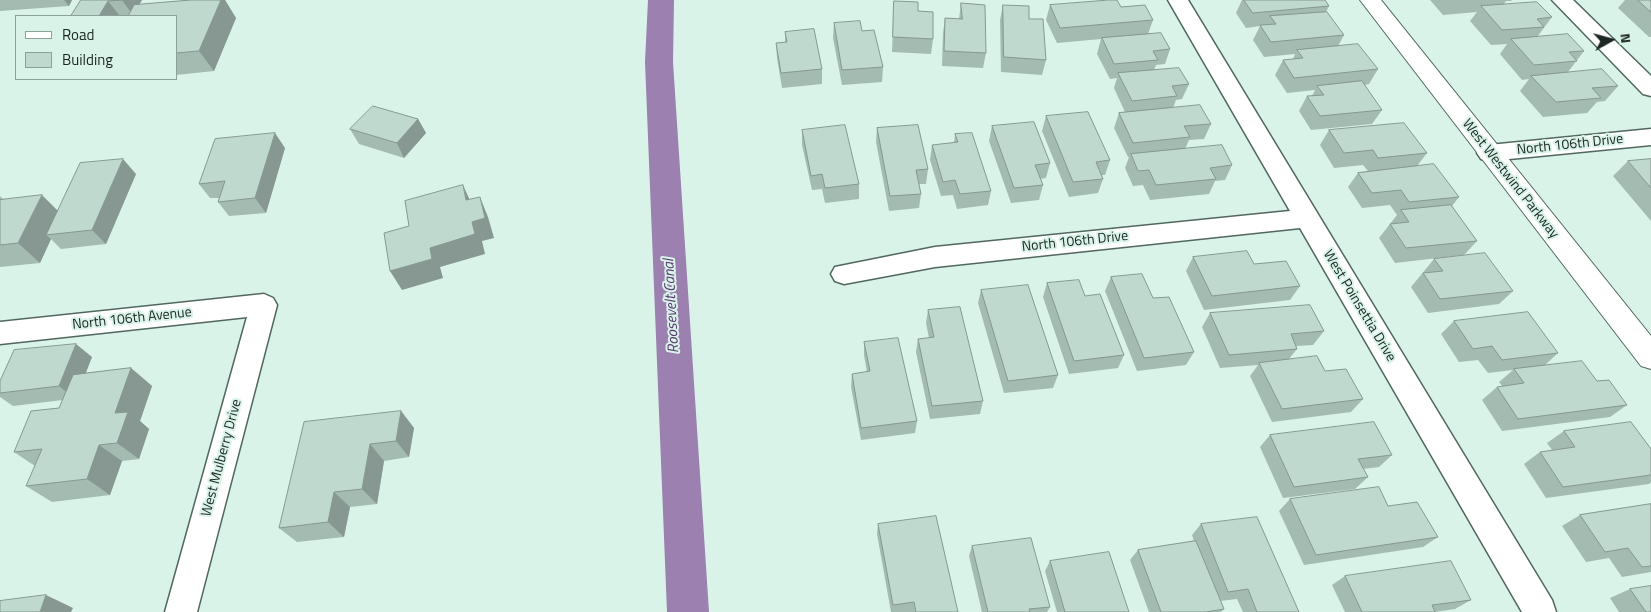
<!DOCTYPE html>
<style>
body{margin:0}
#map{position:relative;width:1651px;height:612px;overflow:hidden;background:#d9f3e9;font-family:"Titillium Web",sans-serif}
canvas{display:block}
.legend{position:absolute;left:15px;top:15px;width:162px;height:65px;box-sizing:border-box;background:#d9f3e9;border:1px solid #8da199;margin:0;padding:6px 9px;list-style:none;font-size:15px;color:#1c2622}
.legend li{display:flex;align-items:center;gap:10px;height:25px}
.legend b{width:25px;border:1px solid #8da199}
.north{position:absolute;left:1586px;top:15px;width:50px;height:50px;-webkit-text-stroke:4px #d9f3e9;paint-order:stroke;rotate:83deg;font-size:14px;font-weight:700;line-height:20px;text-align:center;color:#1c2622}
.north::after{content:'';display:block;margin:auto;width:18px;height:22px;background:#1c2622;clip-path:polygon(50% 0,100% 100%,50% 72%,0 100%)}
</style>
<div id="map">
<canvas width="1651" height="612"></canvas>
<ul class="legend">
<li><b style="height:6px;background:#fff"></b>Road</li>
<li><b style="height:14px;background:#bfd9cf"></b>Building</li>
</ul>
<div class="north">N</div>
</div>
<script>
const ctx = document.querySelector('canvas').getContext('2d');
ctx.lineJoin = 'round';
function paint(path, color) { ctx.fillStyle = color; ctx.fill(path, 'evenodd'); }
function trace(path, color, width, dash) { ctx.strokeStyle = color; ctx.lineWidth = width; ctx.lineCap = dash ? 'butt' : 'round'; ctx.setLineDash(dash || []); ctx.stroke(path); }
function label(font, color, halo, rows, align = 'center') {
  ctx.font = font + ' "Titillium Web",sans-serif'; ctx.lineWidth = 4; ctx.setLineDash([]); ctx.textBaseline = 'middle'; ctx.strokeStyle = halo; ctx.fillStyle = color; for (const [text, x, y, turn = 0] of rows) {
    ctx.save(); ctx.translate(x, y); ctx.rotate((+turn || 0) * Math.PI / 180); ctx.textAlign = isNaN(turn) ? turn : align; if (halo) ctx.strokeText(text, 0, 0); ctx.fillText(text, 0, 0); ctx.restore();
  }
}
const canal = new Path2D(`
 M648 0H674L673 62 709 612H667L645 62Z`);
const minor = new Path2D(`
 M1168 0H1188L1552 600 1556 612H1522L1300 228 935 267 844 284 835 281 831 274 835 267 935 247 1290 211Z
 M1552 0H1573L1651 76V96L1643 94Z
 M1651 129V145L1489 161 1481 159 1477 153 1481 147 1489 145Z
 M264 294 273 298 277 305 197 612H165L247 317 0 344V322Z`);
const tertiary = new Path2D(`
 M1360 0H1381L1651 336V369L1641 366Z`);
const wall = new Path2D(`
 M0 0H72L69 6 0 11Z
 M81 0H142L139 5 189 0H225L236 18 214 71 176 75V16H71Z
 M1242 0H1325L1329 6 1326 12 1344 35 1338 46 1378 69 1369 84 1364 85 1382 110 1372 124 1311 130 1299 111 1307 96H1312L1315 90 1287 93 1275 75 1283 60 1293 59 1295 54 1264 57 1253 40 1260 26 1246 28 1236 13Z
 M1430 0H1512L1511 1H1506L1504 4 1552 17 1537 37 1584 51 1568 72 1618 86 1605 101 1597 102 1587 113 1543 117 1520 91 1529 79 1522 80 1500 54 1507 44 1491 45 1470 21 1477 12 1443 15Z
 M1625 0H1651V37H1649L1618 8Z
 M894 1 918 11 933 39 931 54 892 52Z
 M961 3 986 53 983 68 942 66 943 33 945 18 959 19Z
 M1003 5 1029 19 1046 60 1042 75 1001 72 1000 20Z
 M1050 5 1121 7 1153 20 1148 34 1170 49 1165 64 1156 65 1154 70 1189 84 1182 99 1176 100 1173 108 1211 124 1204 139 1189 140 1185 149 1232 165 1225 180 1215 181 1209 194 1150 200 1143 185 1133 186 1125 168 1129 157H1128L1114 128 1119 113 1125 112 1114 88 1117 78 1110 79 1097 54 1101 39 1057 43 1046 20Z
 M834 23 862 31 883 67 882 82 842 85 833 38Z
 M785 32 822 69V84L782 88 777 58 776 43 785 42Z
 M1046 116 1110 160 1105 175H1102L1103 179 1098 193 1069 197 1042 131Z
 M418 119 426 133 404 158 359 144 350 129Z
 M992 126 1050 163 1046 178 1040 179 1043 185 1039 200 1011 203 989 141Z
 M877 128 928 169 926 184H919L921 194 919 208 889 211 876 142Z
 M802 130 859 184V199L825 203 822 189 812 190 802 145Z
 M1329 130 1427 153 1417 166 1459 197 1452 206 1477 241 1464 255 1395 263 1379 238 1397 215 1390 205 1362 208 1348 187 1358 173 1368 171 1363 165 1334 168 1320 145Z
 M955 134 991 191 988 205 957 209 953 195 941 196 930 160 932 145 954 143Z
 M285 148 266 213 229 216 218 202 219 198H210L199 184Z
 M1651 159V221L1613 176 1628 161Z
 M136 174 106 244 61 249 51 239 40 263 0 267V196L3 199 58 211Z
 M1193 257 1254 264 1300 286 1290 300 1204 310 1186 271Z
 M1434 259 1513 291 1499 304 1428 313 1411 287Z
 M1111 277 1153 298 1194 352 1186 365 1137 371 1105 291Z
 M1047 283 1085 296 1124 355 1118 368 1069 374 1043 297Z
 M981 290 1058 375 1053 388 1004 393 978 303Z
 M928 310 983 401 980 414 930 419 916 352 918 339 929 338 926 323Z
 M1210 313 1324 331 1313 345 1296 346 1297 349 1289 359 1325 371 1363 399 1351 412 1272 422 1250 376 1258 365 1220 368 1202 327Z
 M1454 321 1558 353 1544 366 1597 381 1627 405 1610 417 1502 431 1482 400 1497 387 1502 386 1499 382 1513 370 1488 373 1478 360 1459 362 1441 334Z
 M864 342 917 421 915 433 861 440 851 387 852 374 867 372 864 355Z
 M92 357 86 373 131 368 152 386 140 421 149 429 139 459 122 461 110 495 52 502 26 486 35 466 14 452 59 408 63 400 13 406 0 397V381Z
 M401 411 414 428 409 457 384 461 377 504 350 507 344 537 297 542 279 528Z
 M1564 431 1651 449V482L1649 484 1546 498 1524 464 1540 452 1552 450 1547 443Z
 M1270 435 1392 455 1379 467 1363 469 1368 477 1355 489 1283 498 1260 447Z
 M1290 499 1388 506 1438 537 1423 547 1304 565 1279 511Z
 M1651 504V572L1622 577 1609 558 1586 562 1562 526 1580 515Z
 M878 524 958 612H891L877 534Z
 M1201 524 1299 612H1243L1237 599 1220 601 1224 609 1221 612H1149L1130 560 1138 550 1194 541 1192 535Z
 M972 546 1050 607 1047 612H982L969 556Z
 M1050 561 1129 612H1057L1045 571Z
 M1345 576 1471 600 1455 609 1435 612H1345L1332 585Z
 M1630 589 1651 612H1619L1610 598Z`);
const shadedWall = new Path2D(`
 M64 0H72L69 6Z
 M122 0H142L133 15Z
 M221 0H225L236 18 214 71 199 51Z
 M108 1 120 16H99Z
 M418 119 426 133 404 158 397 143Z
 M275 133 285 148 266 213 255 198Z
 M123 159 136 174 106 244 92 230Z
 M463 185 472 205 466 200Z
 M42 195 62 215 46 235 51 239 40 263 18 243Z
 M480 197 488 217 494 238 482 241 485 254 440 267 443 278 402 290 390 271 430 248Z
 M76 344 92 357 75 399 59 386Z
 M131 368 152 386 140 421 149 429 139 459 117 443 115 413Z
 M401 411 414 428 409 457 396 441Z
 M370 444 384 461 377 504 362 489Z
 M99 445 122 461 110 495 87 479Z
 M334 492 350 507 344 537 328 522Z
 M46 595 73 608 71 612H40Z`);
const building = new Path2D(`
 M81 0H122L108 1 99 16H71Z
 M191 0H221L199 51 176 53V16H128L134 5Z
 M1109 0H1117L1121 7 1145 5 1153 20 1060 28 1050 5Z
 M1244 0H1325L1329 6 1253 13Z
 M1638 0H1651V12Z
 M894 1 918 2V11L933 12V39L893 37Z
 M1537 2 1552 17 1537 19 1544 27 1502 30 1481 6Z
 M961 3 985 5 986 53 944 51 945 18 962 19Z
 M1003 5 1029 6V19H1043L1046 60 1004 57Z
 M1327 12 1344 35 1271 42 1260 25 1276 24 1270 16Z
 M860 21 862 31 874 30 883 67 842 70 834 23Z
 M814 29 822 69 781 73 776 43 787 42 785 32Z
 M1161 33 1170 49 1153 51 1158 60 1114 64 1102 38Z
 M1568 34 1584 51 1569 52 1577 61 1534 65 1511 39Z
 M1358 44 1378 69 1294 78 1283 60 1303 58 1297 50Z
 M1179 68 1189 84 1172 86 1177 96 1132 101 1118 73Z
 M1602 69 1618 86 1592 88 1601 98 1556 102 1531 76Z
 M1362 81 1382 110 1320 116 1307 96 1324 95 1317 86Z
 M1200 105 1211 124 1184 126 1190 137 1133 143 1119 113Z
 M373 106 418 119 397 143 350 129Z
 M1088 112 1110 160 1096 162 1103 179 1073 182 1046 116Z
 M1034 122 1050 163 1035 165 1043 185 1014 188 992 126Z
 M1404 123 1427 153 1378 158 1373 150 1344 153 1329 130Z
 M845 125 859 184 825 188 822 174 811 176 802 130Z
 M918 125 928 169 916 170 921 194 890 196 877 128Z
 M275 133 255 198 218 202 225 181 199 184 215 139Z
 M972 133 991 191 960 194 955 180 943 182 932 145 958 142 955 134Z
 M1222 145 1232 165 1210 168 1216 179 1156 185 1149 170 1138 171 1131 154Z
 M123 159 92 230 46 235 80 163Z
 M1651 159V188L1628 161Z
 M1434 164 1459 197 1409 202 1401 190 1372 193 1358 173Z
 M463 185 466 200 480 197 485 218 472 222 475 234 430 248 432 259 390 271 384 233 409 226 405 201Z
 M42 195 18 243 0 245V200Z
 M1451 205 1477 241 1406 248 1390 224 1409 222 1401 210Z
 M1247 251 1254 264 1286 261 1300 286 1212 296 1193 257Z
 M1485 253 1513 291 1440 299 1423 273 1443 271 1434 259Z
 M1142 274 1153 298 1169 297 1194 352 1144 358 1111 277Z
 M1079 280 1085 296 1100 294 1124 355 1074 361 1047 283Z
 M1028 285 1058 375 1008 381 981 290Z
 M1310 305 1324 331 1291 334 1297 349 1229 355 1210 313Z
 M960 307 983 401 932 406 918 339 934 337 928 310Z
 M1528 312 1558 353 1502 360 1492 346 1473 349 1454 321Z
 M898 338 917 421 861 428 852 374 870 371 864 342Z
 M76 344 59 386 0 393V381L14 350Z
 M1317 356 1325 371 1346 369 1363 399 1282 409 1259 363Z
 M1582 361 1597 381 1609 380 1627 405 1518 419 1497 387 1524 383 1514 369Z
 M131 368 115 413 128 412 117 443 99 445 87 479 26 486 42 449 14 452 31 411 59 408 73 375Z
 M401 411 396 441 370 444 362 489 334 492 328 522 279 528 304 422Z
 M1374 422 1392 455 1358 459 1368 477 1294 487 1270 435Z
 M1631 422 1651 449V475L1563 487 1540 452 1575 447 1564 431Z
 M1379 487 1388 506 1417 502 1438 537 1316 555 1290 499Z
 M1651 504V566L1642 567 1628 548 1605 552 1580 515Z
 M936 516 958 612H916L914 602 893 605 878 524Z
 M1257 517 1299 612H1257L1248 589 1228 592 1201 524Z
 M1031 538 1050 607 1029 609 1030 612H988L972 546Z
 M1196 541 1224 609 1206 612H1161L1138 550Z
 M1109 552 1129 612H1065L1050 561Z
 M1451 561 1471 600 1432 605 1435 612H1362L1345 576Z
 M1651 586V612H1646L1630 589Z
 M46 595 40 612H0V601Z`);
const streetNames = [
 ["North 106th Drive",1570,145,-6],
 ["West Westwind Parkway",1510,179,52],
 ["North 106th Drive",1075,242,-6],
 ["West Poinsettia Drive",1359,306,59],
 ["North 106th Avenue",132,319,-6],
 ["West Mulberry Drive",222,458,-75]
];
const waterNames = [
 ["Roosevelt Canal",672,306,-93]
];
paint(canal, '#9c80b0');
trace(minor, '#51675f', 3);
trace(tertiary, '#51675f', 2);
paint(minor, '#fff');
paint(tertiary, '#fff');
paint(wall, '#a4bbb2');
paint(shadedWall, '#869891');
paint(building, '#bfd9cf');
trace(building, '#869891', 1);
label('14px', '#1c2622', '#d9f3e9', streetNames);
label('italic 15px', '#5a3572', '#d9f3e9', waterNames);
</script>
